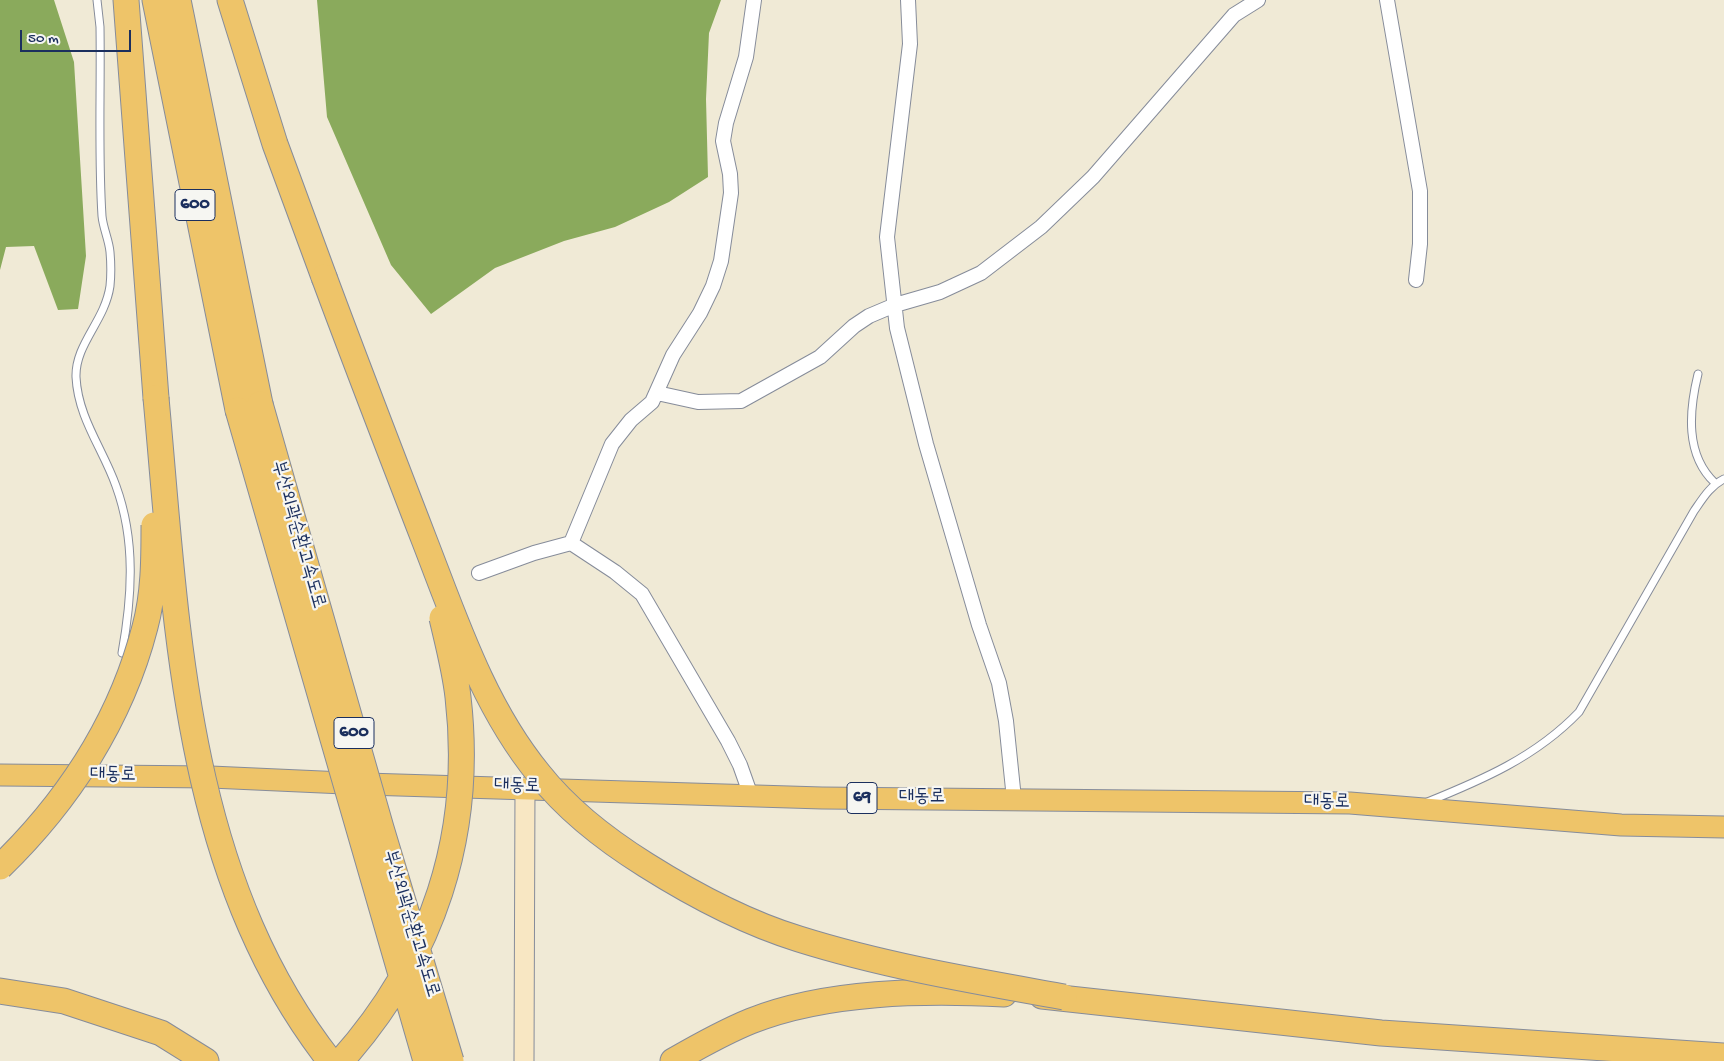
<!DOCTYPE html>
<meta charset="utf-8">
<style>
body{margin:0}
#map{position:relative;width:1724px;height:1061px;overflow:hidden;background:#f0ead6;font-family:"Gochi Hand",sans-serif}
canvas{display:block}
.scale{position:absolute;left:20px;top:30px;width:111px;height:22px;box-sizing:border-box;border:2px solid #1b2f5e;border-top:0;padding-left:6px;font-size:15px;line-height:18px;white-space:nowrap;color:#1b2f5e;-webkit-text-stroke:4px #f6f6f2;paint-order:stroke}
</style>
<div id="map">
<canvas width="1724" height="1061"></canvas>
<div class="scale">50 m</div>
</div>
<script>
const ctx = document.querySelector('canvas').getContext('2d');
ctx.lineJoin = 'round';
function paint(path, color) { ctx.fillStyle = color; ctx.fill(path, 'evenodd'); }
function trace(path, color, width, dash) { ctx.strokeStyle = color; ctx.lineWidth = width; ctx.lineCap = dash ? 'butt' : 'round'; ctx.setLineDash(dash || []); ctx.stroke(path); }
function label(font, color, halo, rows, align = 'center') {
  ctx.font = font + ' "Gochi Hand","Poor Story",sans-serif'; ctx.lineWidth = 4.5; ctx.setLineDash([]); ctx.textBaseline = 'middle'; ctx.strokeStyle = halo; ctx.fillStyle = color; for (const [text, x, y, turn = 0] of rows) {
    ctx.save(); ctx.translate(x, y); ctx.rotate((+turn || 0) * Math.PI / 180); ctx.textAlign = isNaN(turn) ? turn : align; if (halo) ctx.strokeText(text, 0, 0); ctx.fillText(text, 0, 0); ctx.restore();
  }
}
const forest = new Path2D(`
 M0 0H54L74 62 86 256 78 309 58 310 34 246 6 247 0 270Z
 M317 0H721L709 33 706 99 708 177 669 202 615 227 564 241 495 268 431 314 391 265 327 117Z`);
const lane = new Path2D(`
 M97 0 100 27C101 90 98 153 102 216 103 228 109 240 110 252 111 263 111 276 110 286 105 321 75 344 76 377 78 418 103 449 116 486 136 541 132 597 122 653
 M1698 374C1689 411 1685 455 1715 483
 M1425 803C1482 780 1536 757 1579 712L1694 511C1703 498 1710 486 1724 479`);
const street = new Path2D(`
 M908 0 910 44 887 237 897 328 926 444 979 625 999 683 1006 721 1014 799
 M1387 0 1420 191V244L1416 280
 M657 393 698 402 741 401 820 357 854 326 869 316 895 305 940 292 981 273 1041 227 1093 177 1234 15 1258 0
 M571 543 612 444 631 420 652 402 673 355 700 313 713 286 721 261 731 193 730 174 723 141 726 123 746 57 754 0
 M479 573 534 553 571 543 615 572 642 594 728 741 740 765 751 796`);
const secondary = new Path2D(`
 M524 1061 525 787`);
const primary = new Path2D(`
 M0 775 211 777 366 784 822 798 1350 803 1621 825 1724 827`);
const highway = new Path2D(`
 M126 0 156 398
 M155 0 238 410
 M178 0 260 404
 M230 0 275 144 324 277
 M0 991 64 1001 161 1033 206 1061
 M1042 996 1381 1033 1724 1056
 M673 1061C699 1046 724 1032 751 1021 827 991 924 990 1004 994`);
const highwayBridge = new Path2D(`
 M324 277C357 366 391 454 425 542 456 622 484 707 539 774 569 812 606 840 646 865 692 894 747 923 799 939 885 966 975 981 1064 997
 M156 398C177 625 183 873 330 1061
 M260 404 381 828 451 1061
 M238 410 426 1061
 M0 867C68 801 121 720 145 627 154 594 154 559 154 525
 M341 1061C433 958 474 835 458 697 455 670 448 644 442 618`);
const shields = [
 [195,205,40],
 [354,733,40],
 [862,798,30]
];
const shieldNames = [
 ["600",195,205],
 ["600",354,733],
 ["69",862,798]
];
const streetNames = [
 ["부산외곽순환고속도로",297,535,74],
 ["대동로",113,776,1],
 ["대동로",517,787,2],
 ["대동로",922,798],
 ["대동로",1327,803,1],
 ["부산외곽순환고속도로",410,924,73]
];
paint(forest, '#8aaa5c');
trace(lane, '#868c9a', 9);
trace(street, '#868c9a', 16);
trace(secondary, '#868c9a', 21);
trace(primary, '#868c9a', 23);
trace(highway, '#868c9a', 27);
trace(lane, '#fff', 7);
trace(street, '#fff', 14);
trace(secondary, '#f8e7c3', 19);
trace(primary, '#eec469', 21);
trace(highway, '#eec469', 25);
trace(highwayBridge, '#868c9a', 27, []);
trace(highwayBridge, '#eec469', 25);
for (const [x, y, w] of shields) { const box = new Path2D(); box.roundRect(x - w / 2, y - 15.5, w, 31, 4); ctx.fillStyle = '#f6f6f2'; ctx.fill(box); trace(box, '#1b2f5e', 1); }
label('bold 18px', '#1b2f5e', null, shieldNames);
label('19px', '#1b2f5e', '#f6f6f2', streetNames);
</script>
